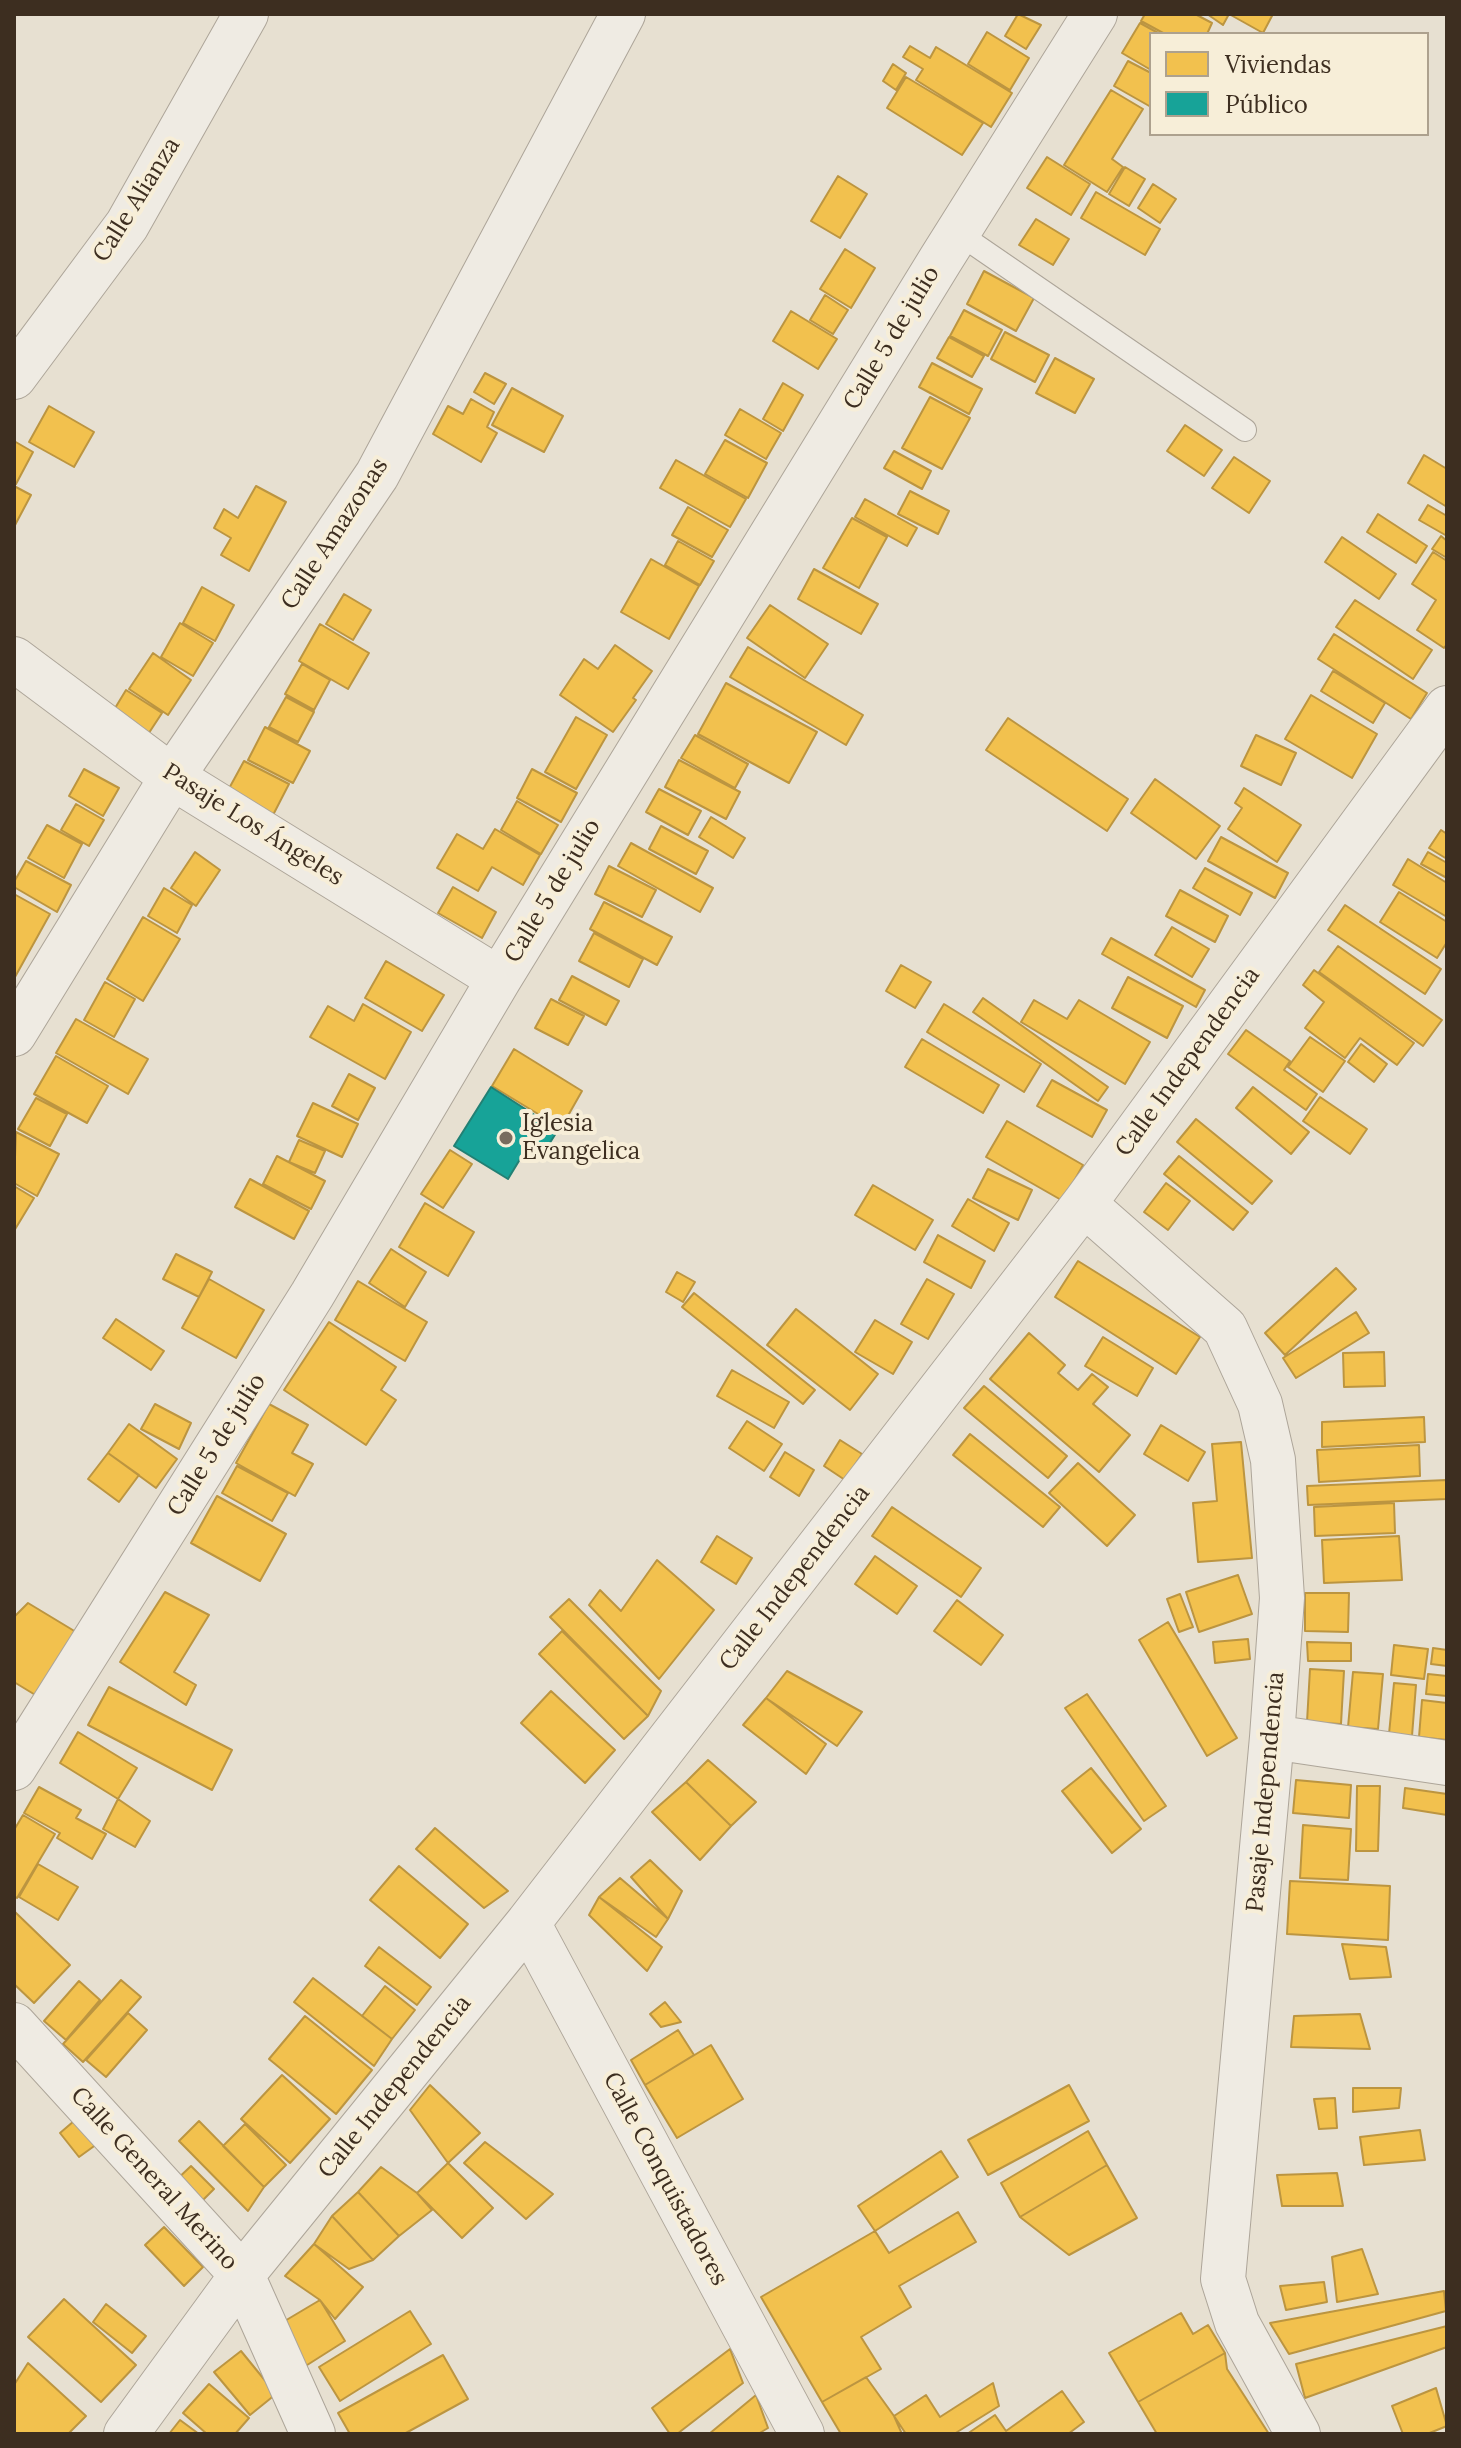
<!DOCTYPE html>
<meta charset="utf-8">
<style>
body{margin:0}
#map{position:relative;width:1461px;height:2448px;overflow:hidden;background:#e7e0d1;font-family:Lora,serif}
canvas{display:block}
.frame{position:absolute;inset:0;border:16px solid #3d2e20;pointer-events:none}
.legend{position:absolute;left:1149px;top:32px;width:280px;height:104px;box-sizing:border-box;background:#f7eed8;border:2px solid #ada18e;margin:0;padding:10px 14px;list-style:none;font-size:24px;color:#3d2e20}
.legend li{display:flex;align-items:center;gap:16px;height:40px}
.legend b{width:40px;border:2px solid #ada18e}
</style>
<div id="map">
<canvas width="1461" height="2448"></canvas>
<div class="frame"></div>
<ul class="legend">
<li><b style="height:22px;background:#f2c14e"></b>Viviendas</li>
<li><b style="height:22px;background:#17a398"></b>Público</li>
</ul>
</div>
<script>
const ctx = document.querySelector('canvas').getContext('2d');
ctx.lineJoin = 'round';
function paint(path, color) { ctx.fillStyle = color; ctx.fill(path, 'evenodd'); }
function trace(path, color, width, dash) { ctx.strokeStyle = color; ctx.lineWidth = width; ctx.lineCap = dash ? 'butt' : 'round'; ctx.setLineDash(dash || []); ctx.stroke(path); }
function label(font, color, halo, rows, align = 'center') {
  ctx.font = font + ' Lora,serif'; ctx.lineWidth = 8; ctx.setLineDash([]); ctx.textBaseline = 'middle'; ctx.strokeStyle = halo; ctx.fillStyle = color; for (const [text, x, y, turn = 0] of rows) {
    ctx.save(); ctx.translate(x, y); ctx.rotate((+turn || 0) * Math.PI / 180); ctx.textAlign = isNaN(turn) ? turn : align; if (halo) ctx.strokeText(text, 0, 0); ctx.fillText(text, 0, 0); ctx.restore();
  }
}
const homes = new Path2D(`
 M1018 14 1041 25 1026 49 1005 36Z
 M1145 14H1195L1212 23 1207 34H1165L1141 21Z
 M1207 14H1273L1263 33 1229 14 1223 25Z
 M1140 23 1160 34H1151V70L1122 53Z
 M987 32 1029 58 1010 90 968 64Z
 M910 46 930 58 936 47 1012 93 991 127 916 80 923 69 903 57Z
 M1128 61 1151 73V107L1114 86Z
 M893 64 906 73 896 90 883 81Z
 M906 77 983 123 962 155 887 108Z
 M1111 90 1143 109 1112 159 1123 167 1107 192 1064 165Z
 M1047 157 1090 184 1071 215 1027 188Z
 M1125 167 1145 179 1129 206 1109 194Z
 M838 176 867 194 840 238 811 221Z
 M1153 184 1176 199 1160 223 1138 208Z
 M1096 192 1160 229 1145 255 1081 218Z
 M1036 219 1069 239 1053 265 1019 245Z
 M845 249 875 268 851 308 820 289Z
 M984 271 1034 298 1016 331 967 304Z
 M825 295 848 310 833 334 810 320Z
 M964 310 1002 330 988 356 950 336Z
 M791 311 837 339 818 369 773 341Z
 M1005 332 1049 355 1035 382 991 359Z
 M949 337 984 356 972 377 937 358Z
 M1055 358 1094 379 1075 413 1036 393Z
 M932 363 982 389 969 414 919 387Z
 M485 373 506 384 494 404 474 392Z
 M783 383 803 395 783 431 763 419Z
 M512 388 563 416 544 452 492 425Z
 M930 397 970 418 942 469 902 448Z
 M471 399 494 412 487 427 497 433 481 462 433 434 448 406 463 414Z
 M49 406 94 432 74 467 29 442Z
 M740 409 781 433 766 459 725 435Z
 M1185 425 1222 450 1204 476 1167 451Z
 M725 440 767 463 748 498 705 474Z
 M14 441 33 452 16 484 14 483Z
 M894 451 931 471 922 489 884 468Z
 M1424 455 1447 469V507L1408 483Z
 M1234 457 1270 481 1249 513 1212 488Z
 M676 460 746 499 730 527 660 488Z
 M14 486 31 495 14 527Z
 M256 486 286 502 249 571 221 555 231 538 214 528 224 509 238 518Z
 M910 491 949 511 938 534 898 514Z
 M865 499 917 528 907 546 855 517Z
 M1428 505 1447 516V536L1419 520Z
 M688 507 728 530 712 557 672 535Z
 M1378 514 1427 546 1416 563 1367 532Z
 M852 518 887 537 859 588 823 568Z
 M1441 536 1447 541V558L1432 549Z
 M1342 537 1396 574 1379 599 1325 562Z
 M678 541 714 561 700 585 665 565Z
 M1433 552 1447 561V644L1444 648 1417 630 1436 600 1412 584Z
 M651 559 699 586 669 639 621 612Z
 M814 569 878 604 861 634 798 599Z
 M202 587 234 605 215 641 183 623Z
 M344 594 371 610 353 640 326 624Z
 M1355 600 1432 650 1413 679 1336 627Z
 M770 605 828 644 805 678 747 638Z
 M180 623 213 643 193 676 161 657Z
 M320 624 369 653 348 689 299 661Z
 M1334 634 1427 693 1411 719 1318 659Z
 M615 645 652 671 633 698 636 700 613 732 560 695 584 659 598 669Z
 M748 647 863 715 846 745 730 677Z
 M153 653 191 680 168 715 129 689Z
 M302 664 330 680 314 710 285 694Z
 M1333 671 1385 703 1373 723 1321 691Z
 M726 683 817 732 789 783 698 734Z
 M126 690 162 713 141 745 106 723Z
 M1311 695 1377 734 1352 778 1285 739Z
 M286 697 314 712 298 742 269 727Z
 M576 717 607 735 576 789 545 772Z
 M1008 718 1128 799 1107 831 986 750Z
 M265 727 310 751 293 783 248 760Z
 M695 735 748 764 735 788 681 758Z
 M1256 735 1296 753 1281 785 1241 766Z
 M679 760 740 792 726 819 665 787Z
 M244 761 289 784 272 817 226 794Z
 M84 769 119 788 103 816 69 796Z
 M532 769 577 793 561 822 517 798Z
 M1155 779 1220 826 1196 859 1131 813Z
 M1244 788 1301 825 1277 862 1228 829 1242 808 1235 803Z
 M659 789 701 811 688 835 646 812Z
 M517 801 558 825 541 854 501 830Z
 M76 804 104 820 89 846 61 830Z
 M711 817 745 838 733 858 699 837Z
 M47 825 82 844 64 878 28 858Z
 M661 826 708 851 696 874 649 849Z
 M495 829 540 855 523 885 492 867 478 891 437 868 457 834 483 849Z
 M1441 830 1447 834V859L1429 848Z
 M1221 837 1288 873 1275 898 1208 861Z
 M631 843 713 888 700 912 618 866Z
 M195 852 220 870 196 906 171 888Z
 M1428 852 1447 863V878L1421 864Z
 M1408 859 1447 883V917L1393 885Z
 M26 861 71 885 57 912 14 887V882Z
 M609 866 656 890 642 917 595 894Z
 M1205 868 1252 893 1240 915 1193 888Z
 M453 887 496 912 482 938 438 913Z
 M164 888 192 905 177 933 148 916Z
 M1180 890 1228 916 1215 942 1166 916Z
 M1399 892 1447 922V942L1437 958 1380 922Z
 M14 894 50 914 15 977 14 976Z
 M604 902 672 937 657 965 590 929Z
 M1345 905 1441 969 1425 994 1328 930Z
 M143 917 180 939 143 1001 107 979Z
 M1172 927 1209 949 1192 977 1155 955Z
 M594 933 643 959 629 987 579 961Z
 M1111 938 1205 990 1196 1007 1102 954Z
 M1338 946 1442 1020 1423 1046 1319 972Z
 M386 961 444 995 422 1031 365 998Z
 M901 965 931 982 915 1008 886 991Z
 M1314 970 1414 1043 1397 1065 1360 1038 1345 1058 1305 1028 1324 1002 1303 985Z
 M572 976 619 1001 606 1025 559 1000Z
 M1128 977 1183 1006 1167 1038 1112 1008Z
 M105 982 135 999 114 1037 84 1020Z
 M983 998 1108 1087 1098 1101 973 1012Z
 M551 999 584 1016 568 1045 535 1028Z
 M1034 1000 1067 1019 1079 1000 1150 1042 1125 1084 1021 1022Z
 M363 1004 411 1032 385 1079 310 1037 328 1006 354 1021Z
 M944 1004 1041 1064 1024 1092 927 1032Z
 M76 1019 148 1059 128 1094 56 1053Z
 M1246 1030 1290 1061 1284 1070 1317 1094 1306 1110 1228 1054Z
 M1310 1037 1345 1061 1323 1092 1288 1067Z
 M922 1039 999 1085 983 1113 905 1067Z
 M1361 1044 1387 1064 1374 1082 1348 1062Z
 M514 1049 582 1091 561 1128 492 1086Z
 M56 1056 108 1086 87 1123 34 1094Z
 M349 1074 375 1088 358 1120 332 1106Z
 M1052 1080 1107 1110 1092 1137 1037 1106Z
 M1253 1087 1309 1132 1291 1154 1236 1108Z
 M1320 1097 1367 1129 1350 1154 1303 1121Z
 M36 1098 67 1114 50 1146 18 1129Z
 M313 1103 358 1124 342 1157 297 1136Z
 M1196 1119 1272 1181 1252 1204 1177 1142Z
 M1007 1121 1083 1165 1063 1201 986 1157Z
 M16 1132 59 1154 37 1196 14 1183Z
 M299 1140 325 1151 315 1173 289 1162Z
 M450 1150 472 1164 443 1208 421 1194Z
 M277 1156 325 1181 311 1209 263 1184Z
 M1179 1156 1248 1212 1233 1230 1164 1174Z
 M988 1169 1032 1190 1018 1220 973 1198Z
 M250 1179 309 1211 294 1239 235 1207Z
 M1166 1183 1190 1201 1168 1230 1144 1212Z
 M873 1185 933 1220 915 1250 855 1215Z
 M14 1186 34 1198 14 1231Z
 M968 1199 1009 1223 994 1251 952 1226Z
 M425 1203 474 1232 448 1276 399 1247Z
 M938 1235 985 1261 971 1288 924 1262Z
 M391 1249 426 1272 405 1307 369 1283Z
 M176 1254 212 1272 199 1297 163 1279Z
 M1078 1261 1200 1337 1176 1374 1055 1297Z
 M1336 1268 1356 1289 1285 1355 1265 1333Z
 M677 1272 695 1282 683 1302 666 1292Z
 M209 1279 264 1310 236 1358 182 1328Z
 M927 1279 954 1294 928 1339 901 1324Z
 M358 1281 427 1322 405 1361 335 1320Z
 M694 1293 815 1390 803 1404 682 1307Z
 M796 1309 878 1374 850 1410 767 1345Z
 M1356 1312 1369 1333 1296 1378 1283 1358Z
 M116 1319 164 1351 151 1370 103 1338Z
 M875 1320 912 1342 893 1374 855 1352Z
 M329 1322 396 1367 381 1390 396 1400 366 1445 284 1390Z
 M1029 1333 1065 1365 1058 1373 1078 1390 1092 1374 1108 1387 1093 1404 1130 1435 1099 1472 990 1379Z
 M1103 1337 1153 1368 1137 1396 1085 1366Z
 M1384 1352 1385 1386 1344 1387 1343 1353Z
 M732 1370 789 1402 774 1428 717 1396Z
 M984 1386 1067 1456 1048 1478 964 1408Z
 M155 1404 191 1423 179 1449 141 1429Z
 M269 1404 308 1425 292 1453 313 1464 295 1496 236 1463Z
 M1424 1417 1425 1442 1322 1447V1422Z
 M747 1421 782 1444 764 1471 729 1448Z
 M129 1424 177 1459 156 1488 108 1453Z
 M1161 1425 1205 1452 1188 1481 1144 1454Z
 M970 1434 1060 1507 1043 1527 953 1455Z
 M840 1440 862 1454 845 1480 824 1466Z
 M1241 1442 1252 1558 1198 1562 1193 1503 1217 1501 1212 1444Z
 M1419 1445 1420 1476 1319 1482 1317 1450Z
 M785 1452 814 1470 799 1496 770 1477Z
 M108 1453 139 1475 119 1502 88 1479Z
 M1078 1463 1135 1515 1107 1546 1049 1493Z
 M237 1466 288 1493 272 1521 222 1493Z
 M1447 1480V1499L1308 1505 1307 1486Z
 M217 1496 286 1534 260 1581 191 1543Z
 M1394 1503 1395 1533 1315 1536 1314 1507Z
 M892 1507 981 1568 961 1597 872 1536Z
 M717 1536 752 1558 736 1584 701 1562Z
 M1399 1536 1402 1580 1324 1583 1322 1540Z
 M875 1556 917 1586 897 1614 855 1584Z
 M657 1560 714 1610 659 1679 589 1605 600 1590 621 1611Z
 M1238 1575 1252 1614 1199 1632 1186 1592Z
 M165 1592 209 1615 174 1672 196 1685 186 1705 120 1662Z
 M1305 1593H1349L1348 1632 1305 1631Z
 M1180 1594 1193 1627 1179 1632 1167 1599Z
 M569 1599 661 1691 648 1716 550 1617Z
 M957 1600 1003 1635 981 1665 934 1631Z
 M28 1603 76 1632 37 1696 14 1682V1617Z
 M1168 1622 1237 1738 1207 1756 1139 1640Z
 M562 1631 648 1716 624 1739 539 1654Z
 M1248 1639 1250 1659 1215 1663 1213 1642Z
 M1307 1642 1351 1643V1661H1308Z
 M1394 1645 1428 1649 1424 1679 1391 1675Z
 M1433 1648 1447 1650V1666L1431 1664Z
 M1310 1669 1344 1671 1341 1724 1307 1722Z
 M787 1671 862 1712 837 1746 766 1698Z
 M1353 1672 1383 1674 1378 1729 1348 1727Z
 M1428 1674 1447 1676V1696L1426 1694Z
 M1394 1683 1416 1685 1412 1736 1389 1734Z
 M109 1687 232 1750 212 1790 88 1725Z
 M551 1691 615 1750 585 1783 521 1723Z
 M1087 1694 1166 1806 1144 1821 1065 1708Z
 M766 1698 826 1744 806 1774 743 1725Z
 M1422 1700 1447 1703V1740L1419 1737Z
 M78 1732 137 1768 118 1799 60 1763Z
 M708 1760 756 1802 731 1826 686 1782Z
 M1091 1768 1141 1829 1112 1853 1062 1791Z
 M1296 1780 1351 1785 1349 1818 1293 1813Z
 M686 1782 731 1826 700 1860 652 1812Z
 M1357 1786H1380L1378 1851H1356Z
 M39 1787 81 1810 76 1818 106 1834 92 1859 57 1838 60 1833 24 1813Z
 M1405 1788 1447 1794V1815L1403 1808Z
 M118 1799 150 1821 135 1847 103 1829Z
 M23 1815 55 1834 17 1898 14 1896V1830Z
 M1303 1825 1351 1829 1348 1880 1300 1878Z
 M435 1828 508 1891 484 1908 416 1849Z
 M650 1860 682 1891 668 1919 631 1877Z
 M38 1864 78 1887 58 1920 19 1897Z
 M399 1866 468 1924 440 1958 370 1900Z
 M620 1878 668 1919 656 1937 599 1897Z
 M1290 1881 1390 1886 1388 1940 1287 1934Z
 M599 1897 662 1947 647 1971 589 1915Z
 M14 1911 70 1965 34 2003 14 1984Z
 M1342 1944 1386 1947 1391 1977 1350 1979Z
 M379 1947 431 1987 417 2005 365 1966Z
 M313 1978 392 2039 374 2066 294 2002Z
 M121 1980 141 1997 83 2062 63 2044Z
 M79 1981 100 2000 66 2040 44 2021Z
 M385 1986 415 2010 392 2039 362 2016Z
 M665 2002 681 2022 661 2027 650 2014Z
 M128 2013 147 2030 106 2077 86 2060Z
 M1360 2014 1370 2049 1291 2047 1294 2016Z
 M305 2016 372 2070 336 2114 269 2059Z
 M678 2030 694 2055 645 2085 631 2060Z
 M711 2045 743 2099 677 2138 645 2085Z
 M282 2075 330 2119 290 2163 241 2119Z
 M430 2085 480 2133 448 2163 410 2110Z
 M1069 2085 1089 2121 988 2175 968 2140Z
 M1353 2088H1401L1399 2108 1353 2112Z
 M1335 2098 1337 2128 1319 2129 1314 2099Z
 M74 2121 97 2144 79 2157 60 2133Z
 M199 2121 264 2187 248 2211 179 2141Z
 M245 2124 286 2165 264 2187 223 2146Z
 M1420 2130 1425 2160 1364 2165 1360 2137Z
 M1088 2131 1107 2165 1020 2217 1001 2183Z
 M485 2142 553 2194 526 2219 464 2163Z
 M941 2151 958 2177 875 2231 858 2206Z
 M448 2163 493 2208 462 2238 417 2193Z
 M1107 2165 1137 2218 1069 2255 1020 2217Z
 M191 2166 214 2189 196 2207 172 2184Z
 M381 2167 417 2193 432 2210 399 2236 358 2192Z
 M1337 2173 1343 2206H1282L1277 2175Z
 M358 2192 399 2236 373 2260 332 2216Z
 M958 2212 976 2242 899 2286 911 2307 861 2337 881 2369 822 2402 761 2297 875 2231 889 2253Z
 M332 2216 373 2260 349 2269 314 2244Z
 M164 2227 203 2267 184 2286 145 2245Z
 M314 2244 363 2287 335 2319 320 2300 285 2276Z
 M1362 2249 1378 2294 1337 2302 1332 2257Z
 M1324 2282 1327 2302 1286 2310 1280 2286Z
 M1444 2291 1446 2311 1289 2354 1270 2323Z
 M64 2299 136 2365 101 2402 28 2337Z
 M320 2300 345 2341 304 2367 278 2325Z
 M106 2304 146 2336 132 2353 93 2322Z
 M410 2311 431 2344 340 2401 319 2367Z
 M1181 2313 1193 2334 1208 2325 1225 2353 1138 2402 1109 2353Z
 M1447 2326V2347L1305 2398 1296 2364Z
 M730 2349 743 2383 677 2434H670L652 2408Z
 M241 2351 276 2394 250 2415 214 2372Z
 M1225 2353 1227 2369 1269 2434H1157L1138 2402Z
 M443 2355 468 2399 404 2434H350L338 2413Z
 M28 2363 86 2416 68 2434H14V2385Z
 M866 2377 894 2416 902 2434H841L822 2402Z
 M993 2383 999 2406 954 2434H906L894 2416 926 2395 940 2417Z
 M209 2384 249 2418 235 2434H207L183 2413Z
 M1436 2388 1447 2426 1427 2434H1403L1392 2406Z
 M1062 2391 1084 2422 1068 2434H967L995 2415 1006 2431Z
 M756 2395 768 2428 758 2434H709Z
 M180 2420 199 2434H169Z`);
const public = new Path2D(`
 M491 1087 558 1130 539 1160 525 1151 508 1179 454 1146Z`);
const service = new Path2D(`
 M958 233 1245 430`);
const minor = new Path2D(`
 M14 377 127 225 246 14
 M14 659 172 777 499 979
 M14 1034 172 777 377 475 623 14
 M1084 1204 1225 1328 1260 1404 1273 1460 1282 1598 1272 1737 1223 2279 1237 2323 1298 2434
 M1272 1737 1447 1763
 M14 1768 312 1295 499 979 941 259 1095 14
 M528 1923 802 2434
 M14 2025 242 2275 313 2434
 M126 2434 242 2275 528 1923 1084 1204 1447 708`);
const markers = [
 [506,1138,8,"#786c5e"]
];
const streetNames = [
 ["Calle Alianza",137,200,-58],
 ["Calle 5 de julio",892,338,-59],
 ["Calle Amazonas",335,534,-57],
 ["Pasaje Los Ángeles",253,825,32],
 ["Calle 5 de julio",553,891,-59],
 ["Calle Independencia",1188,1062,-54],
 ["Calle 5 de julio",217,1445,-58],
 ["Calle Independencia",795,1578,-52],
 ["Pasaje Independencia",1266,1792,-85],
 ["Calle Independencia",395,2087,-51],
 ["Calle General Merino",154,2179,48],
 ["Calle Conquistadores",665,2179,62]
];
const poiNames = [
 ["Iglesia",522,1124],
 ["Evangelica",522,1152]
];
paint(homes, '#f2c14e');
trace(homes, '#bc9540', 2);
paint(public, '#17a398');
trace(public, '#228074', 2);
trace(service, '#ada599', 24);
trace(minor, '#ada599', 46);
trace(service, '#efebe3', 22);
trace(minor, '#efebe3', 44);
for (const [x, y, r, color] of markers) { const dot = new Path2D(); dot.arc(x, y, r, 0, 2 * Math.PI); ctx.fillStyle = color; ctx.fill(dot); trace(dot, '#f7eed8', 3); }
label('24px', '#3d2e20', '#f7eed8', streetNames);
label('24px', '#3d2e20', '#f7eed8', poiNames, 'left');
</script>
